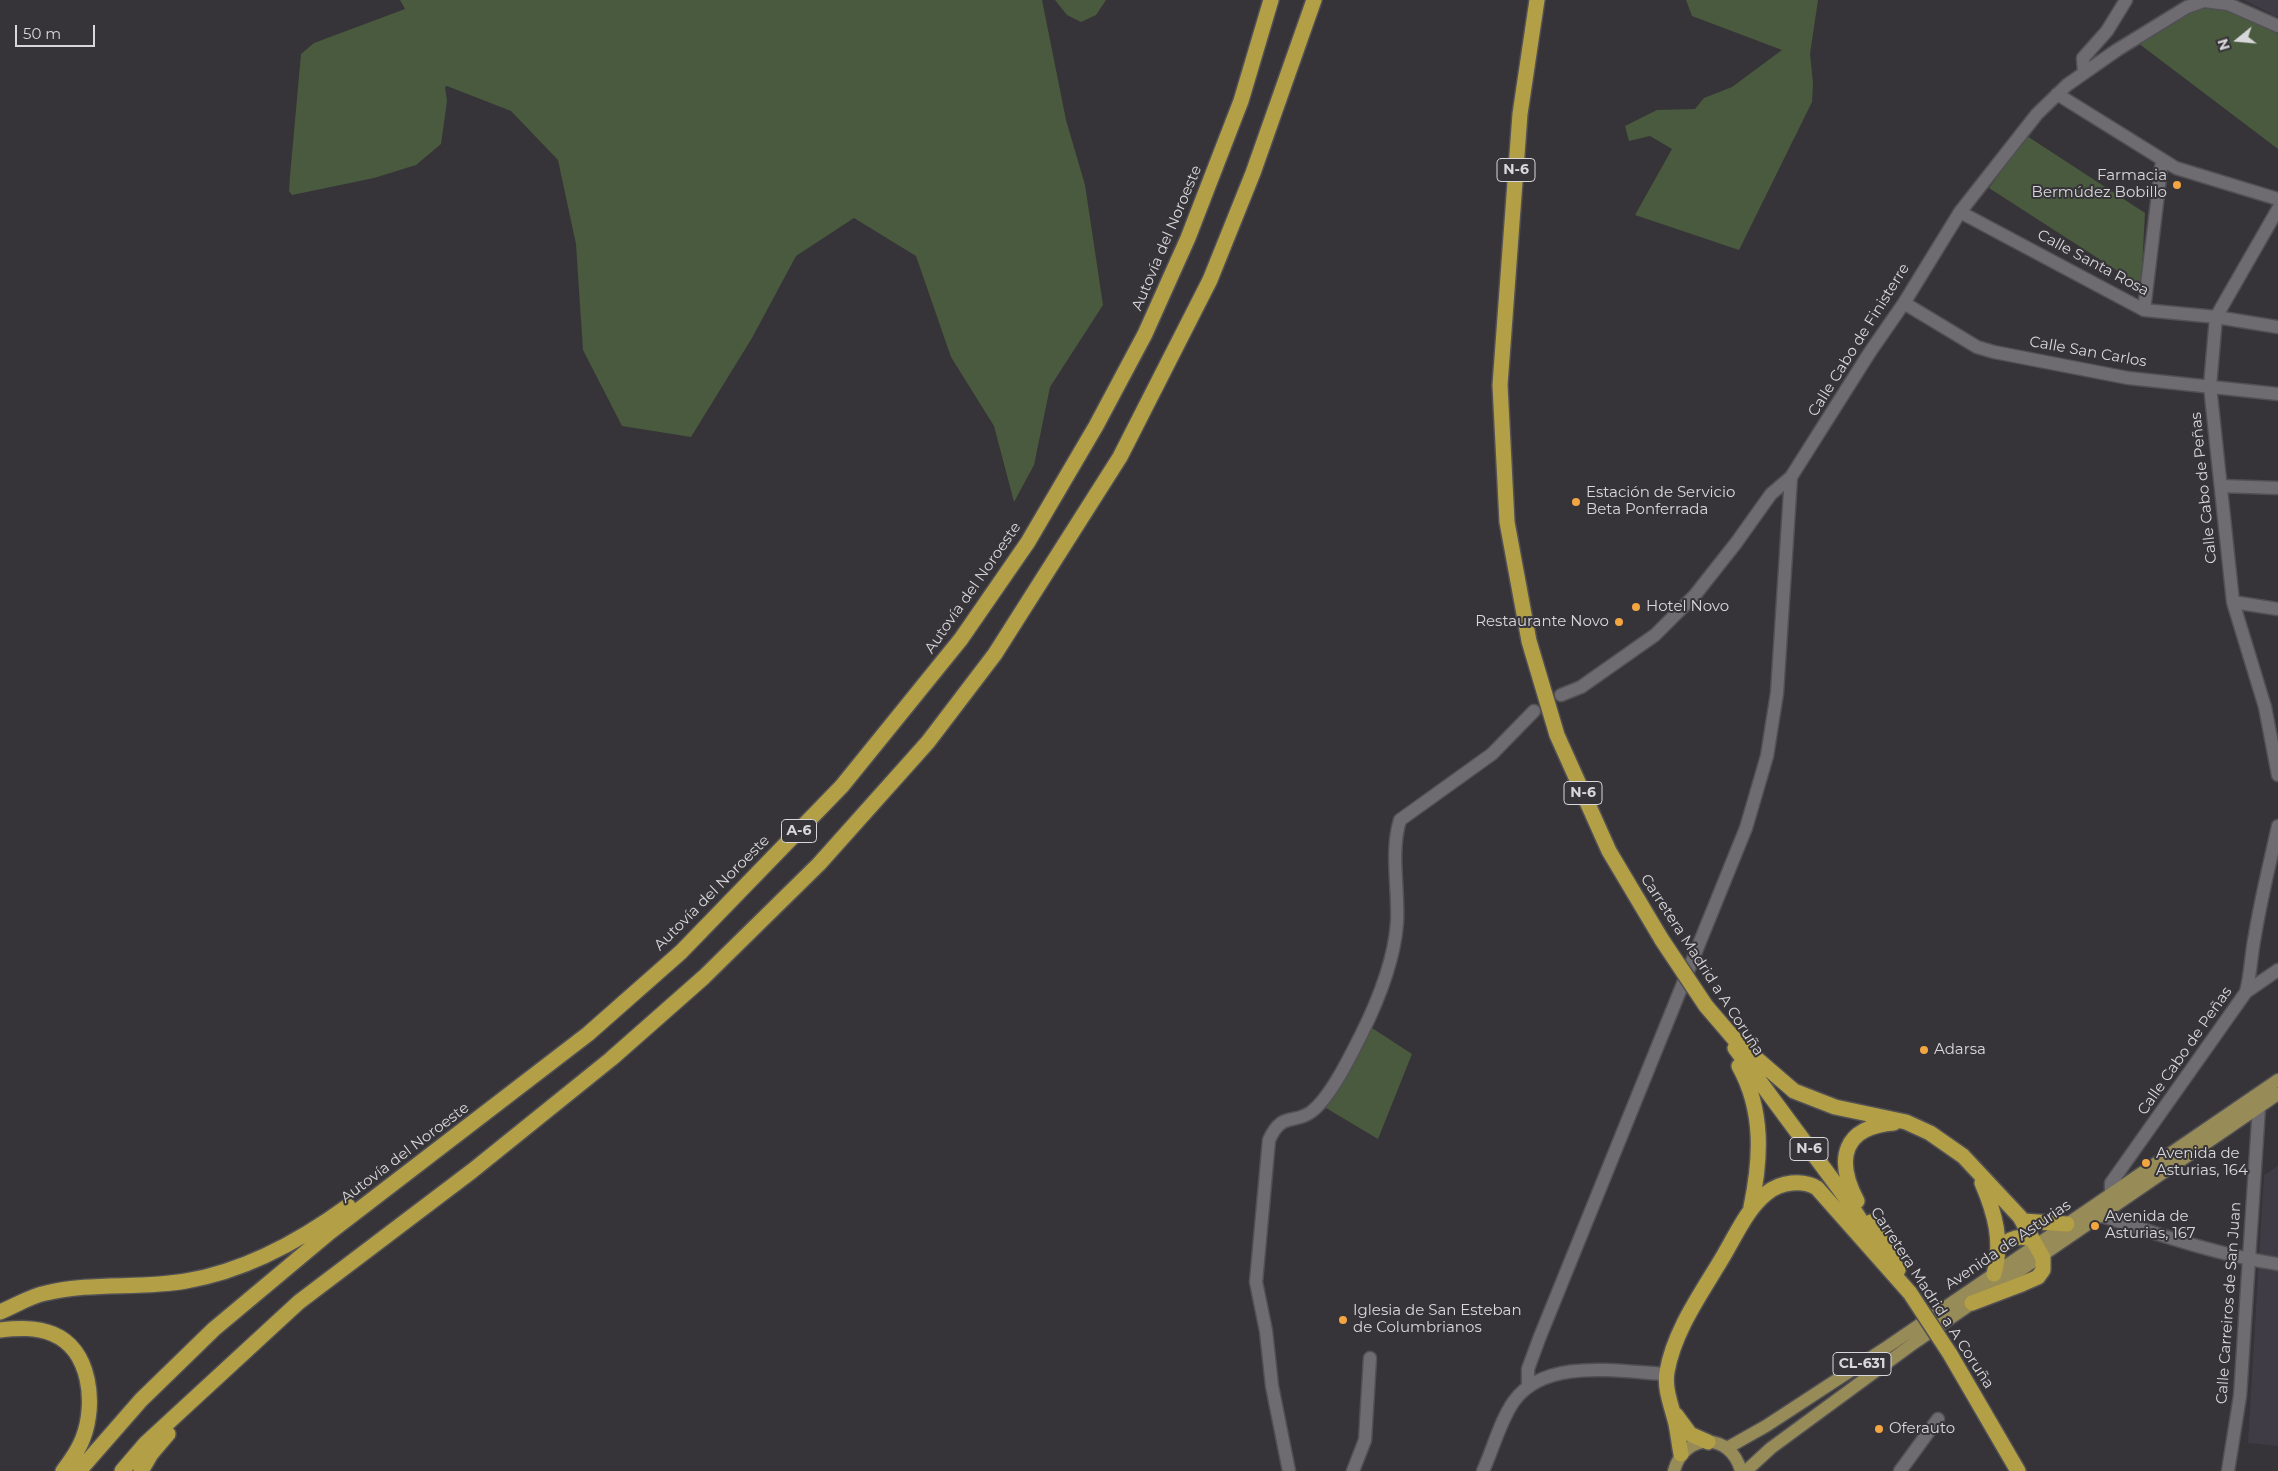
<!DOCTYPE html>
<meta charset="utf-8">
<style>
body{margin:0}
#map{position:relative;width:2278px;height:1471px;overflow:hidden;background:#363438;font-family:Montserrat,sans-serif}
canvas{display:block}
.north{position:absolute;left:2213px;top:15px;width:50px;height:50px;-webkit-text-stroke:4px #363438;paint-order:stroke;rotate:253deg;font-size:14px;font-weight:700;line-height:20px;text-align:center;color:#d8d7da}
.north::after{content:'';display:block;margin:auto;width:18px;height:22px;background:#d8d7da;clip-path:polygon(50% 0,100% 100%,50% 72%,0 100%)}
.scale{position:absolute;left:15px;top:25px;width:80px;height:22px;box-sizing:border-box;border:2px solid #d8d7da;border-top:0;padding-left:6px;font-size:15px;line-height:18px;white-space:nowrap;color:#d8d7da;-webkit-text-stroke:4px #363438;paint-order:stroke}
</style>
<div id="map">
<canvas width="2278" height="1471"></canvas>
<div class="north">N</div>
<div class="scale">50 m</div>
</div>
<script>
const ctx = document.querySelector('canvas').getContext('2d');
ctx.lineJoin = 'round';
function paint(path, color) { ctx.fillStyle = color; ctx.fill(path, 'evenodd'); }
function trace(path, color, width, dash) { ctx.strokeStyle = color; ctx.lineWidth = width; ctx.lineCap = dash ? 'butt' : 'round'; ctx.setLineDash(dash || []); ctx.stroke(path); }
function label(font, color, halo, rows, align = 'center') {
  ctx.font = font + ' Montserrat,sans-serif'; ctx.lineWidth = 4; ctx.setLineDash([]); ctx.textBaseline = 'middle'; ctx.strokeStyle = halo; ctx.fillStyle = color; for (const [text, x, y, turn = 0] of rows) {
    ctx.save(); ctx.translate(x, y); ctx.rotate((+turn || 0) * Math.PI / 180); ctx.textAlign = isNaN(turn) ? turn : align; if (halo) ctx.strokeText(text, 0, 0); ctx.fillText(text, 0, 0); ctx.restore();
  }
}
const built = new Path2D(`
 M2244 0H2278V17Z
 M2278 1166V1446L2248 1443 2264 1175Z`);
const green = new Path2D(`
 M400 0H1042L1066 120 1085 185 1103 305 1050 387 1034 465 1014 502 994 426 951 357 916 256 854 218 796 256 752 338 691 437 622 426 583 350 576 244 558 160 511 111 447 86 445 87 447 101 441 144 416 165 374 178 292 195 289 191 290 176 301 54 314 43 405 9Z
 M1055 0H1106L1096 15 1081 22 1067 15Z
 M1686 0H1818L1810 54 1813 83 1812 102 1739 250 1635 215 1672 149 1650 136 1629 141 1625 126 1657 110 1695 109 1704 98 1732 87 1782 50 1692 16Z
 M2206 8C2232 8 2255 22 2278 34V149L2138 43 2190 11Z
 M2027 136 2145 213 2141 286 1989 188Z
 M1369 1026 1412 1054 1378 1139 1326 1108Z`);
const minor = new Path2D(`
 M2084 72 2083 58 2107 31 2126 0
 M2057 94 2176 168 2278 199
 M2278 209 2216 317 2210 386 2233 602 2265 707 2278 775
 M1960 212 2144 310 2216 317 2278 327
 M1904 303 1977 347 1994 352 2128 378 2278 394
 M2144 310 2162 161
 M2221 486 2278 488
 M2233 602 2278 609
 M1561 695 1581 687 1655 635 1695 595 1736 543 1771 494 1791 477 1870 352 1904 303 1960 212 2037 114 2067 85 2117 50 2187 7 2204 1 2228 4 2278 26
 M2246 992 2278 970
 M2111 1195V1183L2246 992C2251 973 2251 954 2255 935 2261 898 2270 863 2278 826
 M2099 1215C2158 1234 2217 1255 2278 1264
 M1528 1387V1369L1539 1339 1746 828 1767 756 1777 693 1791 477
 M1289 1471 1272 1386 1266 1331 1256 1282 1269 1140C1282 1111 1293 1125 1311 1112 1330 1098 1350 1057 1361 1035 1378 1001 1394 962 1397 923 1399 890 1390 852 1400 820L1492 754 1534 711
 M1353 1471 1365 1440 1370 1358
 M1483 1471C1493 1449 1500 1421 1514 1401 1546 1357 1619 1372 1666 1374
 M1900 1471 1938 1419
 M2228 1471 2240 1396 2259 1107`);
const major = new Path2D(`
 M1727 1448 1766 1426 1887 1347 2278 1080
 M1674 1471C1684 1432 1731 1432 1741 1471
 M1746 1471 1771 1448 1914 1343 2278 1094`);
const highway = new Path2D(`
 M1537 0 1520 114 1500 385 1507 522 1529 641 1557 735 1609 851 1662 940
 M1706 1006 1736 1041 1794 1091 1835 1107 1906 1122 1930 1133 1963 1156 2020 1217 2043 1258V1270L2038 1277 2022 1284 1972 1303
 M1735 1048 1846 1198 1871 1236
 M1739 1066C1764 1111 1761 1159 1751 1207
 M1982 1183C1995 1213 2003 1242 1994 1274
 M1857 1201C1835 1159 1843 1127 1894 1123
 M2023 1221 2067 1224
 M1871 1222 1898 1270
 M1999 1249C2009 1238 2019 1234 2033 1240
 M0 1312C15 1306 30 1296 46 1293 92 1282 140 1289 186 1281 245 1271 300 1241 348 1206
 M0 1330C18 1328 36 1327 53 1334 91 1350 96 1404 83 1438 79 1449 70 1462 63 1471
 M1950 1354 2018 1471
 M1676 1415 1690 1434 1708 1442
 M1681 1454C1679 1444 1678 1434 1676 1424 1672 1407 1664 1389 1667 1372 1674 1330 1703 1291 1724 1255 1737 1233 1747 1209 1767 1193 1780 1182 1803 1179 1817 1188L1910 1293
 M79 1471 141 1400 214 1329 330 1232 588 1034 681 952 842 786 961 639 1028 542 1096 426 1145 334 1188 238 1241 101 1271 0
 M122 1471 146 1443 299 1302 472 1171 611 1059 704 977 819 864 928 742 995 654 1120 457 1210 280 1253 173 1314 0
 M141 1471 151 1454 168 1434`);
const highwayBridge = new Path2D(`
 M1662 940 1706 1006
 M1910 1293 1950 1354`);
const markers = [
 [2177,185,5,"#f3a542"],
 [1576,502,5,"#f3a542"],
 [1636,607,5,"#f3a542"],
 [1619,622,5,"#f3a542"],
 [1924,1050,5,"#f3a542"],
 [2146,1163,5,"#f3a542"],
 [2095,1226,5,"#f3a542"],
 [1343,1320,5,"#f3a542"],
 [1879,1429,5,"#f3a542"]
];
const shields = [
 [1516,170,38],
 [1583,793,38],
 [799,831,35],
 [1809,1149,38],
 [1862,1364,58]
];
const shieldNames = [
 ["N-6",1516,170],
 ["N-6",1583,793],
 ["A-6",799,831],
 ["N-6",1809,1149],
 ["CL-631",1862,1364]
];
const poiNames = [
 ["Farmacia",2167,176,"right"],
 ["Bermúdez Bobillo",2167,193,"right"],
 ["Estación de Servicio",1586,493],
 ["Beta Ponferrada",1586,510],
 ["Hotel Novo",1646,607],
 ["Restaurante Novo",1609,622,"right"],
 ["Adarsa",1934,1050],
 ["Avenida de",2156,1154],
 ["Asturias, 164",2156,1171],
 ["Avenida de",2105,1217],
 ["Asturias, 167",2105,1234],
 ["Iglesia de San Esteban",1353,1311],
 ["de Columbrianos",1353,1328],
 ["Oferauto",1889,1429]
];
const streetNames = [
 ["Autovía del Noroeste",1167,238,-67],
 ["Calle Santa Rosa",2093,263,28],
 ["Calle Cabo de Finisterre",1859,340,-58],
 ["Calle San Carlos",2088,352,10],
 ["Calle Cabo de Peñas",2204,488,-96],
 ["Autovía del Noroeste",973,588,-55],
 ["Autovía del Noroeste",712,893,-45],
 ["Carretera Madrid a A Coruña",1702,965,57],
 ["Calle Cabo de Peñas",2185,1051,-55],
 ["Autovía del Noroeste",405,1153,-37],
 ["Avenida de Asturias",2008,1245,-34],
 ["Carretera Madrid a A Coruña",1932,1298,57],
 ["Calle Carreiros de San Juan",2229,1303,-86]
];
paint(built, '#403c46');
paint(green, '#495a3e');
trace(minor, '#515054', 15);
trace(major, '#515054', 15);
trace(highway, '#515054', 18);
trace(minor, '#6e6c71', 12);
trace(major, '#978b57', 12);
trace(highway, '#b39f45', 15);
trace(highwayBridge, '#515054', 18, []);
trace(highwayBridge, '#b39f45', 15);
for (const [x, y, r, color] of markers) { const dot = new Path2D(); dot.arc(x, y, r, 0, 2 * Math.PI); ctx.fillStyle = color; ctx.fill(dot); trace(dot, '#363438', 2); }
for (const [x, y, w] of shields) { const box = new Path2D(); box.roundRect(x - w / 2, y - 11.5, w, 23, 4); ctx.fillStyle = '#363438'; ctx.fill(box); trace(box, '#d8d7da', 1); }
label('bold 14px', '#d8d7da', null, shieldNames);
label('15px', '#d8d7da', '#363438', poiNames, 'left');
label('15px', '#d8d7da', '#363438', streetNames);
</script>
